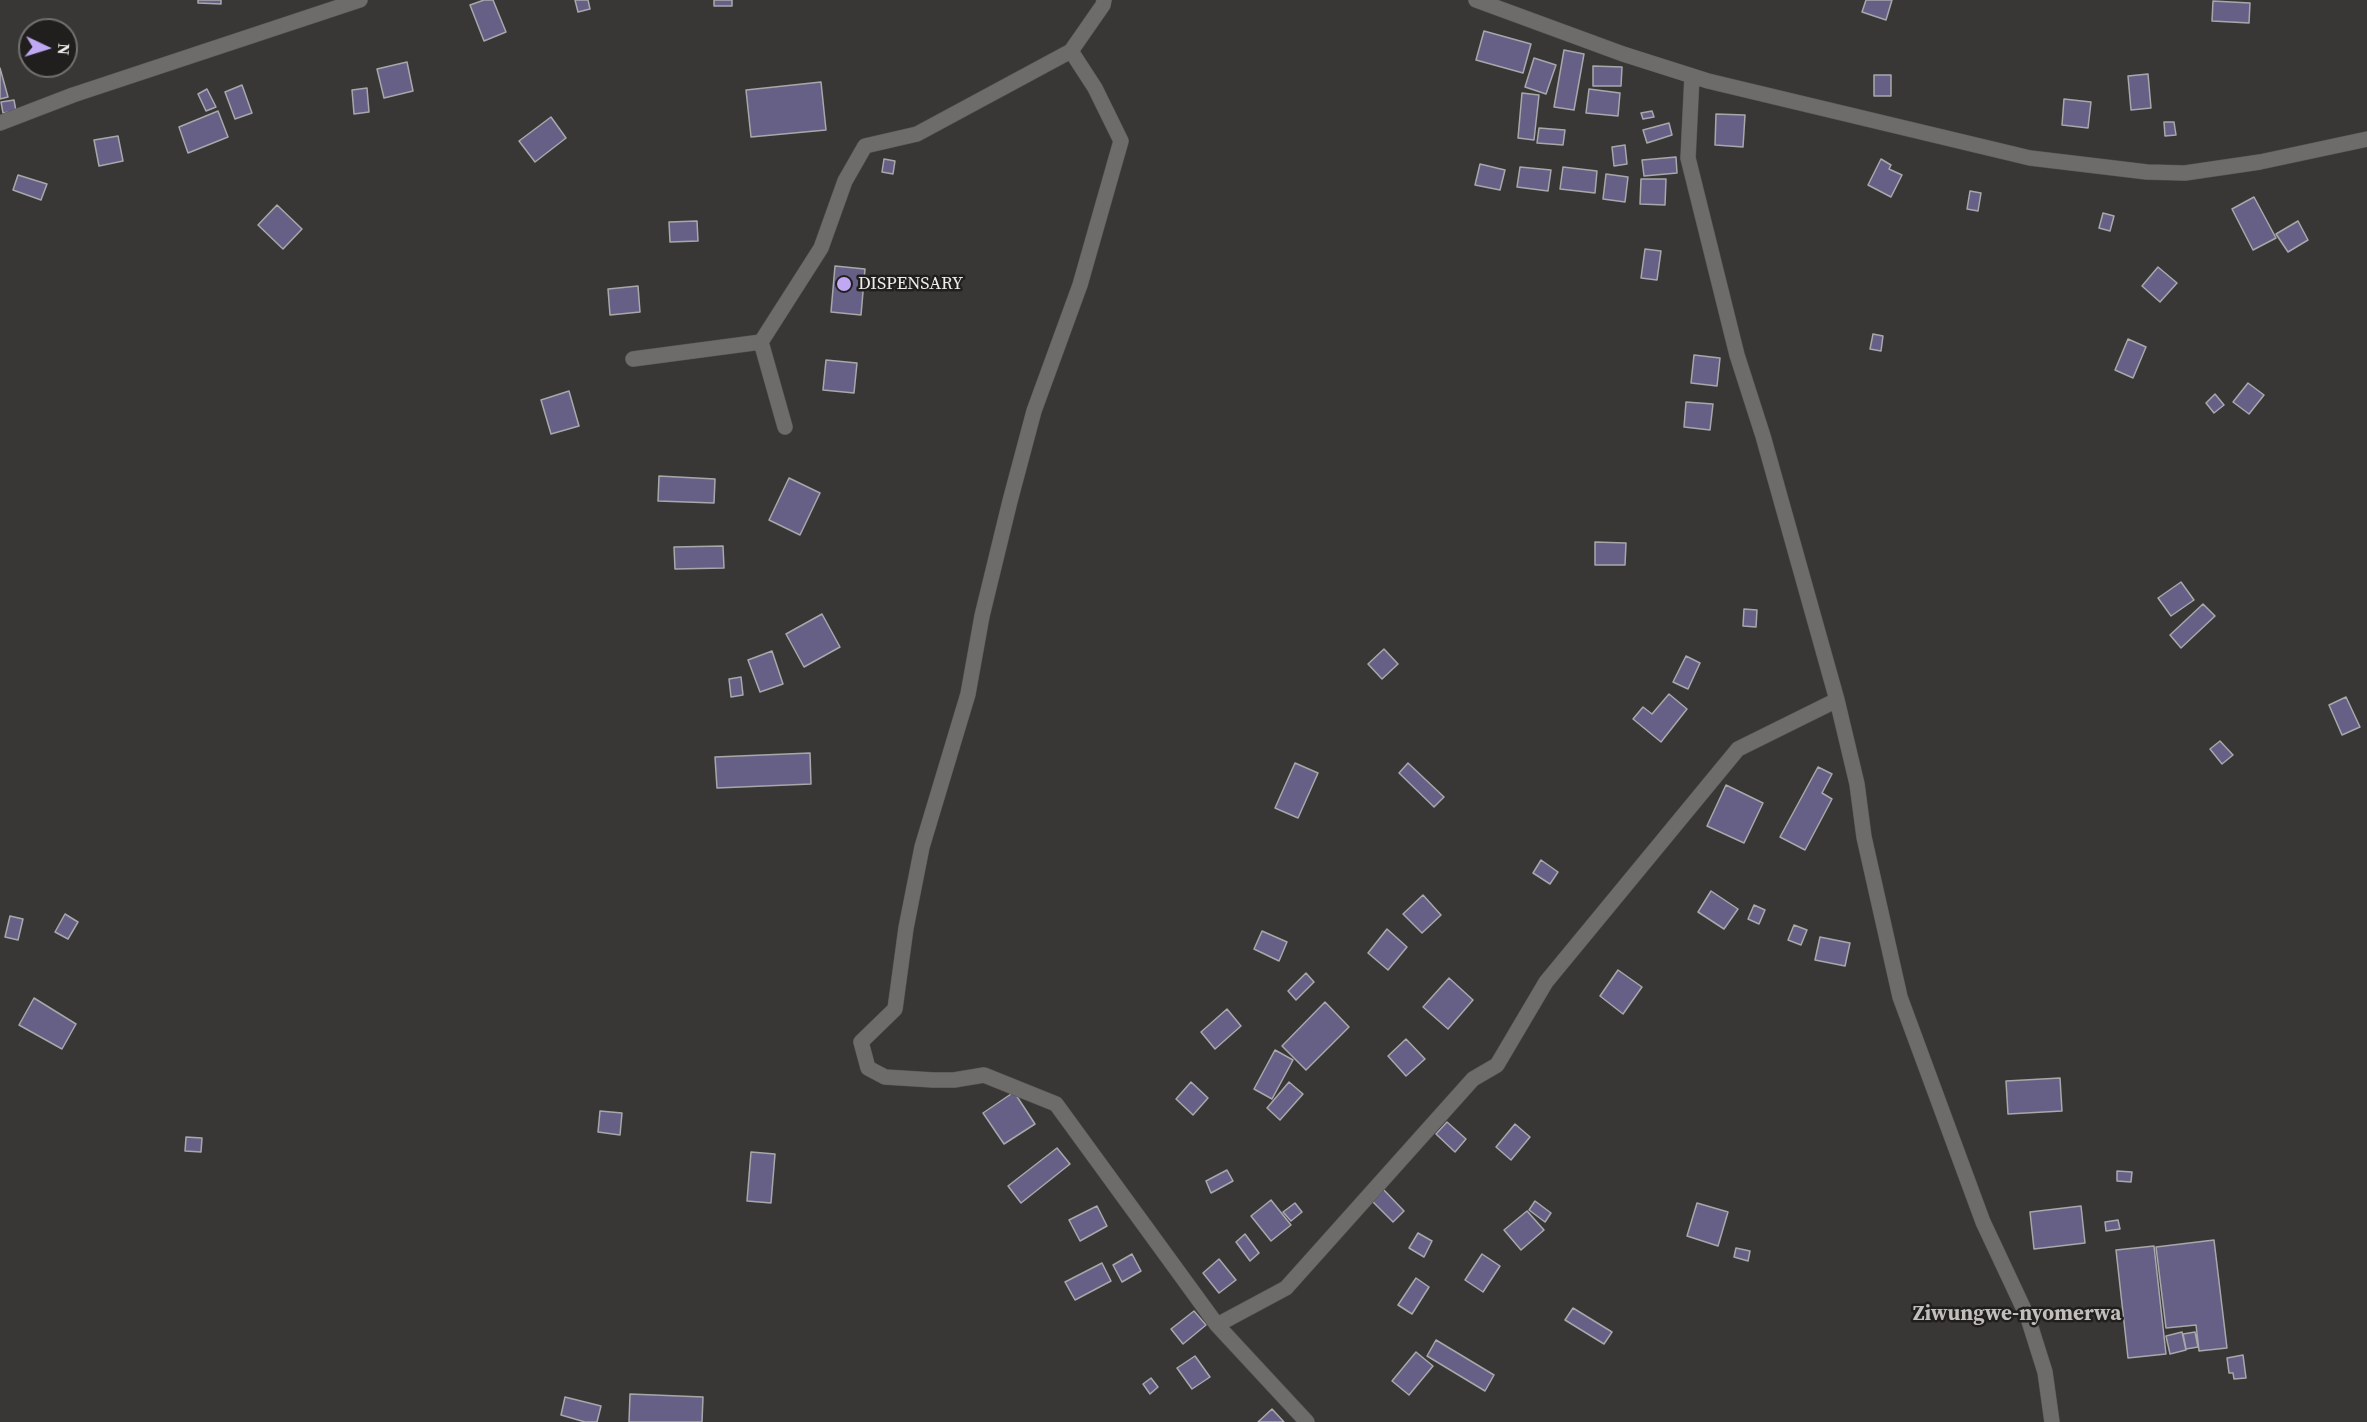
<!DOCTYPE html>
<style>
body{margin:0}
#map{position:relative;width:2367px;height:1422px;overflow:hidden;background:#393735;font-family:"Source Serif 4",serif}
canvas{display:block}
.north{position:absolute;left:18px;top:18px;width:60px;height:60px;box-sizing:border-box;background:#201f1e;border:2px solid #727170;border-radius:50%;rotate:94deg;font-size:16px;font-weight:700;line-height:24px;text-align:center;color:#eeedeb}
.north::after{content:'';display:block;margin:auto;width:21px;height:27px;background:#c1a8f3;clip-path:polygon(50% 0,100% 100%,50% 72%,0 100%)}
</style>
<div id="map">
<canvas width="2367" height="1422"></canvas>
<div class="north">N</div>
</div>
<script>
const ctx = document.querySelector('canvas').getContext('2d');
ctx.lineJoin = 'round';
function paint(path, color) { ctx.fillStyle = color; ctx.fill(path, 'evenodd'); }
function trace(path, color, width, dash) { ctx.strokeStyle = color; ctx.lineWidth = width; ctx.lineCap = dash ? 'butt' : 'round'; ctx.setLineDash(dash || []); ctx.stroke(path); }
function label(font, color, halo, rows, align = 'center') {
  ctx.font = font + ' "Source Serif 4",serif'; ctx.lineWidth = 5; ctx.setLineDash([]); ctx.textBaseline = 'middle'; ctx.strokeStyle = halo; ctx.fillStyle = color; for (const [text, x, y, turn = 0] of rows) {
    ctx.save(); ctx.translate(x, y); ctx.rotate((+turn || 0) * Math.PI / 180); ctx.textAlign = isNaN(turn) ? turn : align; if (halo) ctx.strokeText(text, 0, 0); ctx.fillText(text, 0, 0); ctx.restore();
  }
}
const building = new Path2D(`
 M198 0H221V4L198 3Z
 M484 0H493L506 32 484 41 470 5Z
 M575 0H588L590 9 578 12Z
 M714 0H732V6H714Z
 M1866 0H1892L1886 20 1862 12Z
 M2213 1 2250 3 2249 23 2212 21Z
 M1484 31 1531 44 1523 73 1476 60Z
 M1564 50 1584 54 1574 110 1554 107Z
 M1534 58 1556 65 1546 94 1525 87Z
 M407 62 413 91 384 98 377 69Z
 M1593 66 1622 67 1621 86H1593Z
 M0 68 8 97 0 99Z
 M2148 74 2151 108 2131 110 2128 76Z
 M1874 75H1891V96H1874Z
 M821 82 826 130 751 137 746 90Z
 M242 85 252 113 235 119 225 92Z
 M367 88 369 112 354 114 352 90Z
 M207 89 216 107 206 111 198 94Z
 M1589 89 1620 93 1618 116 1586 113Z
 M1522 93 1539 95 1534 140 1518 138Z
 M2064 99 2091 102 2088 128 2062 125Z
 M14 100 16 111 3 113 1 102Z
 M218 111 228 137 188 153 179 127Z
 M1652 111 1654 117 1643 119 1641 113Z
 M1716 114 1745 115 1743 147 1715 145Z
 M551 117 566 138 535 162 519 141Z
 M2164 122H2174L2176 135 2165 136Z
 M1669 123 1672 135 1647 143 1643 130Z
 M1539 128 1565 130 1563 145 1537 143Z
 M118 136 123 161 99 166 94 140Z
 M1625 145 1627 164 1614 166 1612 147Z
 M1676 157 1677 173 1644 176 1642 160Z
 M884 159 895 161 893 174 882 172Z
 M1881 159 1891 165 1889 169 1902 175 1891 197 1868 185Z
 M1480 164 1505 170 1500 190 1475 185Z
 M1520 167 1551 170 1548 191 1517 187Z
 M1563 167 1597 171 1595 193 1560 189Z
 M1606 174 1628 177 1625 202 1603 199Z
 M18 175 47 184 41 200 13 190Z
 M1641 179H1666L1665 205 1640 204Z
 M1970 191 1981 193 1978 211 1967 209Z
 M2254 197 2276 238 2253 250 2232 209Z
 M277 205 302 229 283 249 258 225Z
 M2103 213 2114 216 2110 231 2099 228Z
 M697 221 698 241 670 242 669 222Z
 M2298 221 2308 240 2288 252 2276 234Z
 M1645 249 1661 251 1657 280 1641 278Z
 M835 266 865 269 861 315 831 312Z
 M2158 267 2177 283 2160 302 2142 286Z
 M638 286 640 312 610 315 608 289Z
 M1873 334 1883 336 1881 351 1870 349Z
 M2128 339 2146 347 2133 378 2115 370Z
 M1694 355 1720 358 1717 386 1691 383Z
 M826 360 857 363 854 393 823 390Z
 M2248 383 2264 395 2249 414 2233 402Z
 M569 391 579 426 551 434 541 400Z
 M2215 394 2224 405 2214 413 2206 403Z
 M1686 402 1713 404 1710 430 1684 427Z
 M659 476 715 479 714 503 658 501Z
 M789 478 820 493 800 535 769 520Z
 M1595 542 1626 543 1625 565H1595Z
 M723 546 724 568 675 569 674 547Z
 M2181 582 2194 600 2171 616 2158 598Z
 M2203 604 2215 616 2181 648 2170 635Z
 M1744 609 1757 610 1756 627 1743 626Z
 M822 614 840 647 804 667 786 634Z
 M1384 649 1398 664 1382 679 1368 664Z
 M772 651 783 684 760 692 748 660Z
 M1686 656 1700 663 1688 689 1673 682Z
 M741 677 743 695 731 697 729 679Z
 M1669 694 1687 709 1661 742 1633 719 1643 707 1652 714Z
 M2346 697 2360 727 2342 735 2329 705Z
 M2220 741 2233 755 2222 764 2210 749Z
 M810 753 811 784 717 788 715 757Z
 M1295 763 1318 773 1298 818 1275 808Z
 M1408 763 1444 797 1434 807 1399 773Z
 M1818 767 1832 774 1822 793 1832 799 1805 850 1780 837Z
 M1726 785 1763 803 1744 843 1707 826Z
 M1541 860 1558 872 1550 884 1533 873Z
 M1711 891 1738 909 1724 929 1698 912Z
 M1423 895 1441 915 1422 933 1403 914Z
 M1754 905 1765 910 1759 924 1748 919Z
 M65 914 78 922 68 939 55 932Z
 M10 916 23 919 18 940 5 937Z
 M1794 925 1807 930 1801 945 1788 940Z
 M1387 929 1407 947 1388 970 1368 953Z
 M1262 931 1287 942 1279 961 1254 949Z
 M1820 937 1850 943 1845 966 1815 960Z
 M1618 970 1642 987 1623 1014 1600 996Z
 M1306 973 1314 982 1296 1000 1288 991Z
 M1449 978 1473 1000 1448 1029 1423 1007Z
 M34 998 76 1024 62 1049 19 1025Z
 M1325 1002 1349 1027 1306 1070 1282 1046Z
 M1227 1009 1241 1026 1215 1049 1201 1032Z
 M1406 1039 1425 1059 1406 1076 1388 1056Z
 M1275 1050 1293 1060 1272 1099 1254 1089Z
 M2060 1078 2062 1111 2008 1114 2006 1081Z
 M1191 1082 1208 1098 1193 1115 1176 1099Z
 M1289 1082 1303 1094 1280 1120 1267 1108Z
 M1014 1092 1035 1124 1004 1144 983 1113Z
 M600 1111 622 1113 620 1135 598 1132Z
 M1447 1122 1466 1139 1455 1152 1436 1134Z
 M1515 1124 1530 1137 1511 1160 1496 1147Z
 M186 1137 202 1138 201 1152 185 1151Z
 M1057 1148 1070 1164 1021 1203 1008 1186Z
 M751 1152 775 1154 771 1203 747 1201Z
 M1227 1170 1233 1181 1211 1193 1206 1181Z
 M2117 1171 2132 1172 2131 1182 2117 1181Z
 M1382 1188 1404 1211 1393 1222 1370 1199Z
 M1271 1200 1291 1225 1271 1241 1251 1216Z
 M1535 1201 1551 1213 1545 1222 1529 1210Z
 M1295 1203 1302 1212 1291 1221 1283 1212Z
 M1697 1203 1728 1212 1718 1246 1687 1236Z
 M1097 1206 1107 1226 1080 1241 1069 1220Z
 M2081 1206 2085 1243 2034 1249 2030 1212Z
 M1527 1211 1544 1230 1521 1250 1504 1230Z
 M2118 1220 2120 1229 2106 1231 2105 1222Z
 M1418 1233 1432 1241 1424 1257 1409 1248Z
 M1245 1234 1259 1253 1250 1261 1236 1242Z
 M2214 1240 2227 1348 2199 1351 2196 1325 2166 1328 2156 1247Z
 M2154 1246 2166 1354 2128 1358 2116 1250Z
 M1736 1248 1750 1251 1748 1261 1734 1257Z
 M1132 1254 1141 1271 1122 1282 1113 1265Z
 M1482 1254 1500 1266 1483 1292 1465 1280Z
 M1219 1259 1236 1280 1219 1293 1203 1273Z
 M1102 1263 1111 1281 1075 1300 1065 1282Z
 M1416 1278 1429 1287 1412 1314 1398 1305Z
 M1573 1308 1612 1332 1604 1344 1565 1320Z
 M1194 1311 1206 1325 1183 1344 1171 1329Z
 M2182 1332 2186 1350 2170 1354 2166 1336Z
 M2195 1332 2198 1347 2186 1349 2183 1334Z
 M1436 1340 1494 1375 1485 1391 1427 1356Z
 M1416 1352 1433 1366 1409 1395 1392 1381Z
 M2243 1355 2246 1378 2234 1379 2233 1373H2229L2227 1358Z
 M1195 1356 1210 1377 1192 1389 1177 1368Z
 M1151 1378 1158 1387 1150 1394 1143 1384Z
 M630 1394 703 1397 702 1422H629Z
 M565 1397 601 1406 597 1422H585L561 1415Z
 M1272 1409 1284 1422H1258Z`);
const street = new Path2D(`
 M1104 0 1103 5 1071 51 1095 88 1121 141 1080 285 1034 411 1010 501 982 616 968 694 922 847 906 928 895 1009 861 1042 868 1068 885 1077 933 1080H954L984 1075 1056 1104 1217 1325 1307 1422
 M1476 0 1623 54 1708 81 2030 158 2147 172 2185 173 2260 162 2367 139
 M1692 76 1688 158 1737 355 1763 436 1837 700 1857 784 1864 837 1900 997 1983 1222 2028 1318 2045 1372 2052 1422
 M0 123 73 95 360 0
 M633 359 761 342
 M785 427 761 342 821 248 845 181 865 146 917 134 1071 51
 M1217 1325 1286 1288 1473 1079 1497 1065 1546 982 1738 749 1837 700`);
const markers = [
 [844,284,8,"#c1a8f3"]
];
const poiNames = [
 ["DISPENSARY",858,284]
];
const quarterNames = [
 ["Ziwungwe-nyomerwa",2017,1315]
];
paint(building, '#666087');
trace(building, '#a8a8ab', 1.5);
trace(street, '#565452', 16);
trace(street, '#6d6c6b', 15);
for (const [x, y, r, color] of markers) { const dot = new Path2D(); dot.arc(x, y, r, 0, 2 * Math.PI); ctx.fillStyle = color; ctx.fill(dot); trace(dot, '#201f1e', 2); }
label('18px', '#eeedeb', '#201f1e', poiNames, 'left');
label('bold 21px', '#c1bebb', '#201f1e', quarterNames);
</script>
